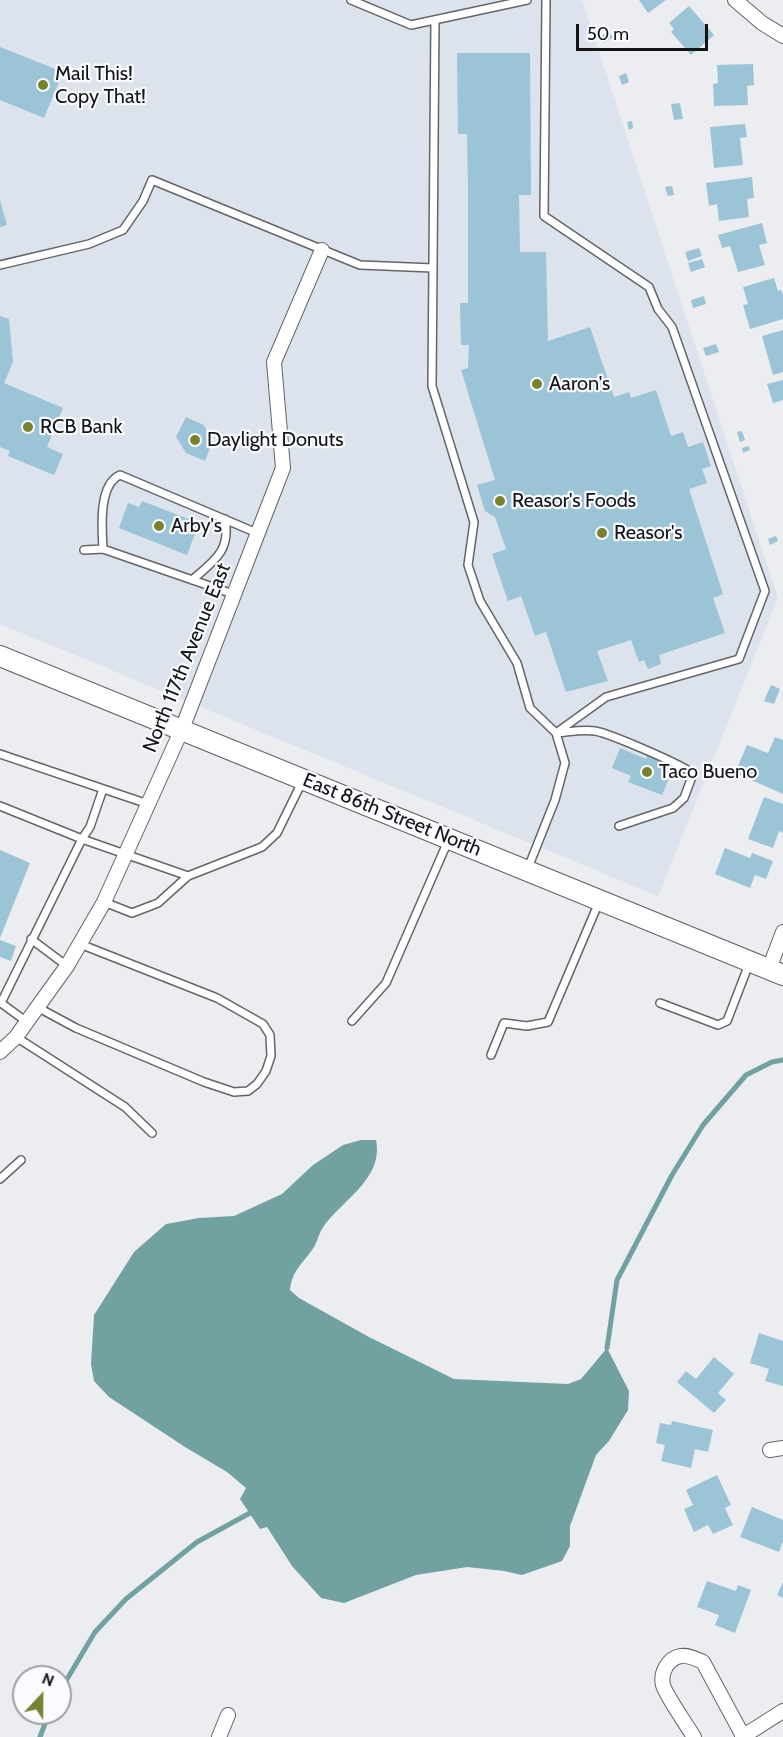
<!DOCTYPE html>
<style>
body{margin:0}
#map{position:relative;width:783px;height:1737px;overflow:hidden;background:#ebedf0;font-family:Cabin,sans-serif}
canvas{display:block}
.north{position:absolute;left:12px;top:1665px;width:60px;height:60px;box-sizing:border-box;background:#f9fbfe;border:2px solid #9d9fa1;border-radius:50%;rotate:22deg;font-size:16px;font-weight:700;line-height:24px;text-align:center;color:#141516}
.north::after{content:'';display:block;margin:auto;width:21px;height:27px;background:#78812c;clip-path:polygon(50% 0,100% 100%,50% 72%,0 100%)}
.scale{position:absolute;left:576px;top:24px;width:132px;height:27px;box-sizing:border-box;border:3px solid #141516;border-top:0;padding-left:8px;font-size:18px;line-height:21px;white-space:nowrap;color:#141516;-webkit-text-stroke:4px #f9fbfe;paint-order:stroke}
</style>
<div id="map">
<canvas width="783" height="1737"></canvas>
<div class="north">N</div>
<div class="scale">50 m</div>
</div>
<script>
const ctx = document.querySelector('canvas').getContext('2d');
ctx.lineJoin = 'round';
function paint(path, color) { ctx.fillStyle = color; ctx.fill(path, 'evenodd'); }
function trace(path, color, width, dash) { ctx.strokeStyle = color; ctx.lineWidth = width; ctx.lineCap = dash ? 'butt' : 'round'; ctx.setLineDash(dash || []); ctx.stroke(path); }
function label(font, color, halo, rows, align = 'center') {
  ctx.font = font + ' Cabin,sans-serif'; ctx.lineWidth = 4.5; ctx.setLineDash([]); ctx.textBaseline = 'middle'; ctx.strokeStyle = halo; ctx.fillStyle = color; for (const [text, x, y, turn = 0] of rows) {
    ctx.save(); ctx.translate(x, y); ctx.rotate((+turn || 0) * Math.PI / 180); ctx.textAlign = isNaN(turn) ? turn : align; if (halo) ctx.strokeText(text, 0, 0); ctx.fillText(text, 0, 0); ctx.restore();
  }
}
const built = new Path2D(`
 M0 0H582L778 598 658 896 0 624Z`);
const water = new Path2D(`
 M361 1140H376C384 1180 340 1201 322 1229 318 1235 317 1244 312 1250 302 1264 292 1271 290 1290L299 1298 369 1337 454 1379 568 1384 581 1379 607 1348 629 1391 628 1410 609 1441 596 1455 570 1526V1546L562 1561 522 1575 504 1571 467 1567 416 1575 344 1603 321 1598 292 1566 267 1527 260 1529 240 1499 246 1488 227 1472 185 1447 109 1397 94 1381 91 1364 94 1315 134 1252 166 1224 199 1218 234 1216 282 1194 313 1165 343 1145Z`);
const stream = new Path2D(`
 M607 1348 617 1280 672 1175 703 1125 746 1075 772 1062 783 1060
 M60 1691 95 1632 126 1599 197 1542 250 1513
 M40 1737 49 1713`);
const building = new Path2D(`
 M639 0H666L648 13Z
 M689 6 714 35 691 55 671 32 674 29 669 23Z
 M608 31 613 37 604 43 600 37Z
 M0 47 63 72 44 118 0 100Z
 M457 53H530L531 195H519L520 252H546L548 341 590 327 614 397 629 392 631 398 656 390 671 436 683 432 688 447 703 442 711 466 702 469 707 483 689 489 723 594 713 598 725 633 659 655 661 664 648 669 644 660 639 662 631 640 597 651 608 681 566 692 546 632 535 636 521 596 508 601 492 554 506 549 495 517 485 511 477 485 495 480 461 370 468 368 469 345H461L460 303H468V188L467 134H458Z
 M753 64 754 85 747 86 748 105 714 106 713 84 718 83 717 65Z
 M626 73 629 82 622 85 619 76Z
 M680 103 683 119 674 120 671 104Z
 M632 121 633 128 629 130 627 122Z
 M745 124 747 137 740 138 743 165 714 168 710 127Z
 M752 177 754 198 747 199 749 217 719 221 717 204 709 206 706 183Z
 M672 186 674 195 668 196 665 187Z
 M0 200 7 225 0 227Z
 M762 223 767 243 759 245 765 265 738 272 730 246 722 248 718 235Z
 M699 248 702 256 688 261 685 252Z
 M702 259 705 267 691 272 688 263Z
 M774 278 778 291 781 290 783 295V319L750 329 743 305 748 304 743 287Z
 M704 296 706 304 693 308 691 300Z
 M0 316 9 319 13 362 4 383 63 408 47 447 63 454 54 475 8 456 10 451 0 447Z
 M783 330V372L773 375 762 336Z
 M716 344 719 352 706 356 703 348Z
 M783 380V400L773 403 767 384Z
 M186 417 204 425 212 443 205 461 186 453 176 437Z
 M742 431 745 440 740 442 737 432Z
 M749 446 750 450 743 453 742 448Z
 M142 501 199 523 187 555 119 528 128 503 139 507Z
 M776 536 778 541 770 545 768 539Z
 M771 685 780 689 774 704 764 701Z
 M775 737 783 740V794L735 773 747 745 768 753Z
 M620 748 646 759 648 754 660 759 658 763 673 769 662 795 628 782 631 776 612 768Z
 M764 797 783 804V833L779 831 773 848 748 839Z
 M725 848 750 858 752 853 773 861 766 879 755 875 750 888 715 874Z
 M0 850 30 863 0 938Z
 M0 940 16 946 11 961 0 957Z
 M759 1333 783 1341V1386L765 1381 769 1369 750 1363Z
 M714 1357 734 1374 718 1393 726 1400 714 1413 677 1382 686 1371 696 1379Z
 M672 1421 713 1430 708 1452 695 1449 691 1468 661 1461 665 1445 656 1443 660 1423 671 1425Z
 M717 1475 731 1505 725 1508 733 1525 713 1534 708 1525 694 1532 684 1509 693 1505 686 1490Z
 M752 1507 783 1520V1541L779 1552 740 1537Z
 M707 1581 736 1591 738 1585 751 1590 735 1633 715 1625 719 1615 697 1607Z
 M783 1582V1598L777 1595Z`);
const service = new Path2D(`
 M351 0 411 25 527 0
 M546 0 544 216 649 287 658 309 672 327 765 591 739 659 606 697 556 733
 M435 20 432 386 474 522 468 565 480 601 517 663 530 708 556 733 565 763 555 800 528 868
 M0 265 89 244 123 230 143 201 152 180 360 265 433 268
 M103 549C102 528 98 485 120 475L257 533
 M84 550 103 549 233 594
 M192 580C214 561 231 551 225 519
 M557 733C569 732 583 729 595 731 608 733 684 765 693 774L684 798 673 808 619 826
 M0 754 148 804
 M103 789 90 827 82 839 188 876
 M0 806 82 839 1 1003 27 1022
 M104 902 132 913 158 903 188 876 262 847 277 833 302 782
 M31 939 67 966
 M660 1003 718 1025 727 1021 749 964
 M37 1007 76 1028 204 1082 234 1092 248 1091 257 1084 266 1071 271 1056 270 1035 263 1024 217 998 80 944
 M352 1021 386 983 448 841
 M16 1037 125 1107 152 1133
 M491 1055 504 1023 527 1026 548 1022 599 902
 M0 1179 21 1160`);
const minor = new Path2D(`
 M735 0 762 23 783 36
 M769 969 783 932
 M0 1052 16 1037 67 966 104 902 182 729 283 468 274 362 322 250
 M770 1450 783 1448
 M219 1737 228 1715
 M694 1737C688 1727 665 1694 663 1685 660 1673 668 1658 681 1656 689 1655 696 1659 703 1662L743 1736
 M742 1737 783 1711`);
const secondary = new Path2D(`
 M0 656 783 975`);
const markers = [
 [43,85,6,"#78812c"],
 [537,384,6,"#78812c"],
 [28,427,6,"#78812c"],
 [195,440,6,"#78812c"],
 [500,501,6,"#78812c"],
 [159,526,6,"#78812c"],
 [602,533,6,"#78812c"],
 [647,772,6,"#78812c"]
];
const poiNames = [
 ["Mail This!",55,74],
 ["Copy That!",55,97],
 ["Aaron's",549,384],
 ["RCB Bank",40,427],
 ["Daylight Donuts",207,440],
 ["Reasor's Foods",512,501],
 ["Arby's",171,526],
 ["Reasor's",614,533],
 ["Taco Bueno",659,772]
];
const streetNames = [
 ["North 117th Avenue East",187,658,-68],
 ["East 86th Street North",392,815,22]
];
paint(built, '#dce3ec');
paint(water, '#72a1a2');
trace(stream, '#72a1a2', 5);
paint(building, '#9bc4d6');
trace(service, '#636567', 10);
trace(minor, '#636567', 16);
trace(secondary, '#636567', 22);
trace(service, '#fff', 7);
trace(minor, '#fff', 14);
trace(secondary, '#fff', 20);
for (const [x, y, r, color] of markers) { const dot = new Path2D(); dot.arc(x, y, r, 0, 2 * Math.PI); ctx.fillStyle = color; ctx.fill(dot); trace(dot, '#f9fbfe', 2); }
label('20px', '#141516', '#f9fbfe', poiNames, 'left');
label('20px', '#141516', '#f9fbfe', streetNames);
</script>
